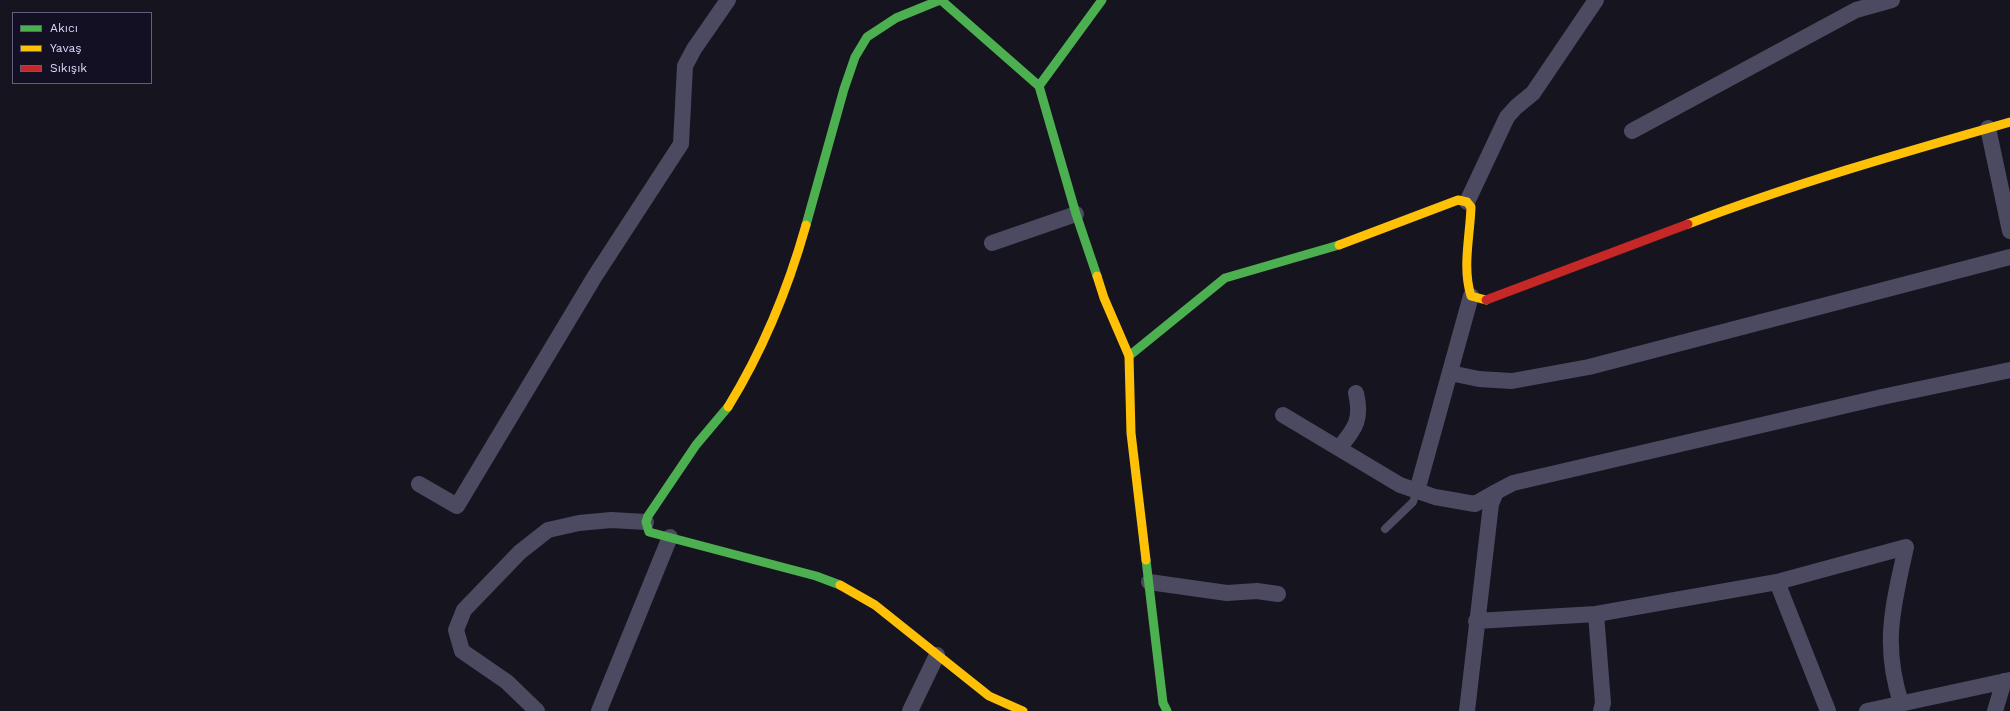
<!DOCTYPE html>
<meta charset="utf-8">
<style>
body{margin:0}
#map{position:relative;width:2010px;height:711px;overflow:hidden;background:#16141f;font-family:"Work Sans",sans-serif}
canvas{display:block}
.legend{position:absolute;left:12px;top:12px;width:140px;height:72px;box-sizing:border-box;background:#131024;border:1px solid #625f7a;margin:0;padding:5px 7px;list-style:none;font-size:12px;color:#d9d6fc}
.legend li{display:flex;align-items:center;gap:8px;height:20px}
.legend b{width:20px;border:1px solid #625f7a}
</style>
<div id="map">
<canvas width="2010" height="711"></canvas>
<ul class="legend">
<li><b style="height:5px;background:#4caf50"></b>Akıcı</li>
<li><b style="height:5px;background:#ffc107"></b>Yavaş</li>
<li><b style="height:5px;background:#c62828"></b>Sıkışık</li>
</ul>
</div>
<script>
const ctx = document.querySelector('canvas').getContext('2d');
ctx.lineJoin = 'round';
function trace(path, color, width, dash) { ctx.strokeStyle = color; ctx.lineWidth = width; ctx.lineCap = dash ? 'butt' : 'round'; ctx.setLineDash(dash || []); ctx.stroke(path); }
const lane = new Path2D(`
 M1385 529 1413 502 1417 491`);
const street = new Path2D(`
 M1988 128 2010 231
 M1632 131 1856 10 1892 0
 M1467 202 1507 117 1516 107 1533 93 1596 0
 M992 243 1076 214
 M1450 373 1479 379 1512 381 1589 367 2010 257
 M1283 415 1400 485 1435 497 1475 504 1496 492
 M1339 448C1356 428 1362 419 1356 393
 M419 484 457 506 595 276 681 144 685 66 694 49 728 0
 M1417 491 1471 296
 M1149 582 1227 593 1257 591 1278 594
 M1777 582 1828 711
 M1596 614 1603 703 1601 711
 M1476 621 1596 614 1777 582 1906 547C1893 606 1882 644 1901 703
 M537 711 507 682 462 651 456 630 464 610 520 552 548 530 579 523 611 520 646 522
 M599 711 670 537
 M910 711 937 655
 M1467 711 1491 504 1496 492 1513 483 1882 397 2010 370
 M1867 711 2010 680
 M1995 711 2004 681`);
const fast = new Path2D(`
 M941 0 1039 86 1076 214 1097 276
 M1039 86 1102 0
 M806 225 844 89 855 57 867 37 896 18 940 0
 M1129 356 1225 278 1339 245
 M728 407 696 445 648 516 646 522 649 532 816 576 840 585
 M1146 560 1163 703 1167 711`);
const slow = new Path2D(`
 M1688 224C1793 184 1901 153 2010 122
 M1339 245 1458 200 1467 202 1471 207C1470 237 1462 267 1471 296L1486 300
 M1097 276 1104 298 1129 356 1131 433 1146 560
 M728 407C763 350 788 289 806 225
 M840 585 875 605 989 696 1023 711`);
const jam = new Path2D(`
 M1486 300 1688 224`);
trace(lane, '#4b4a60', 8);
trace(street, '#4b4a60', 16);
trace(fast, '#4caf50', 9);
trace(slow, '#ffc107', 9);
trace(jam, '#c62828', 9);
</script>
